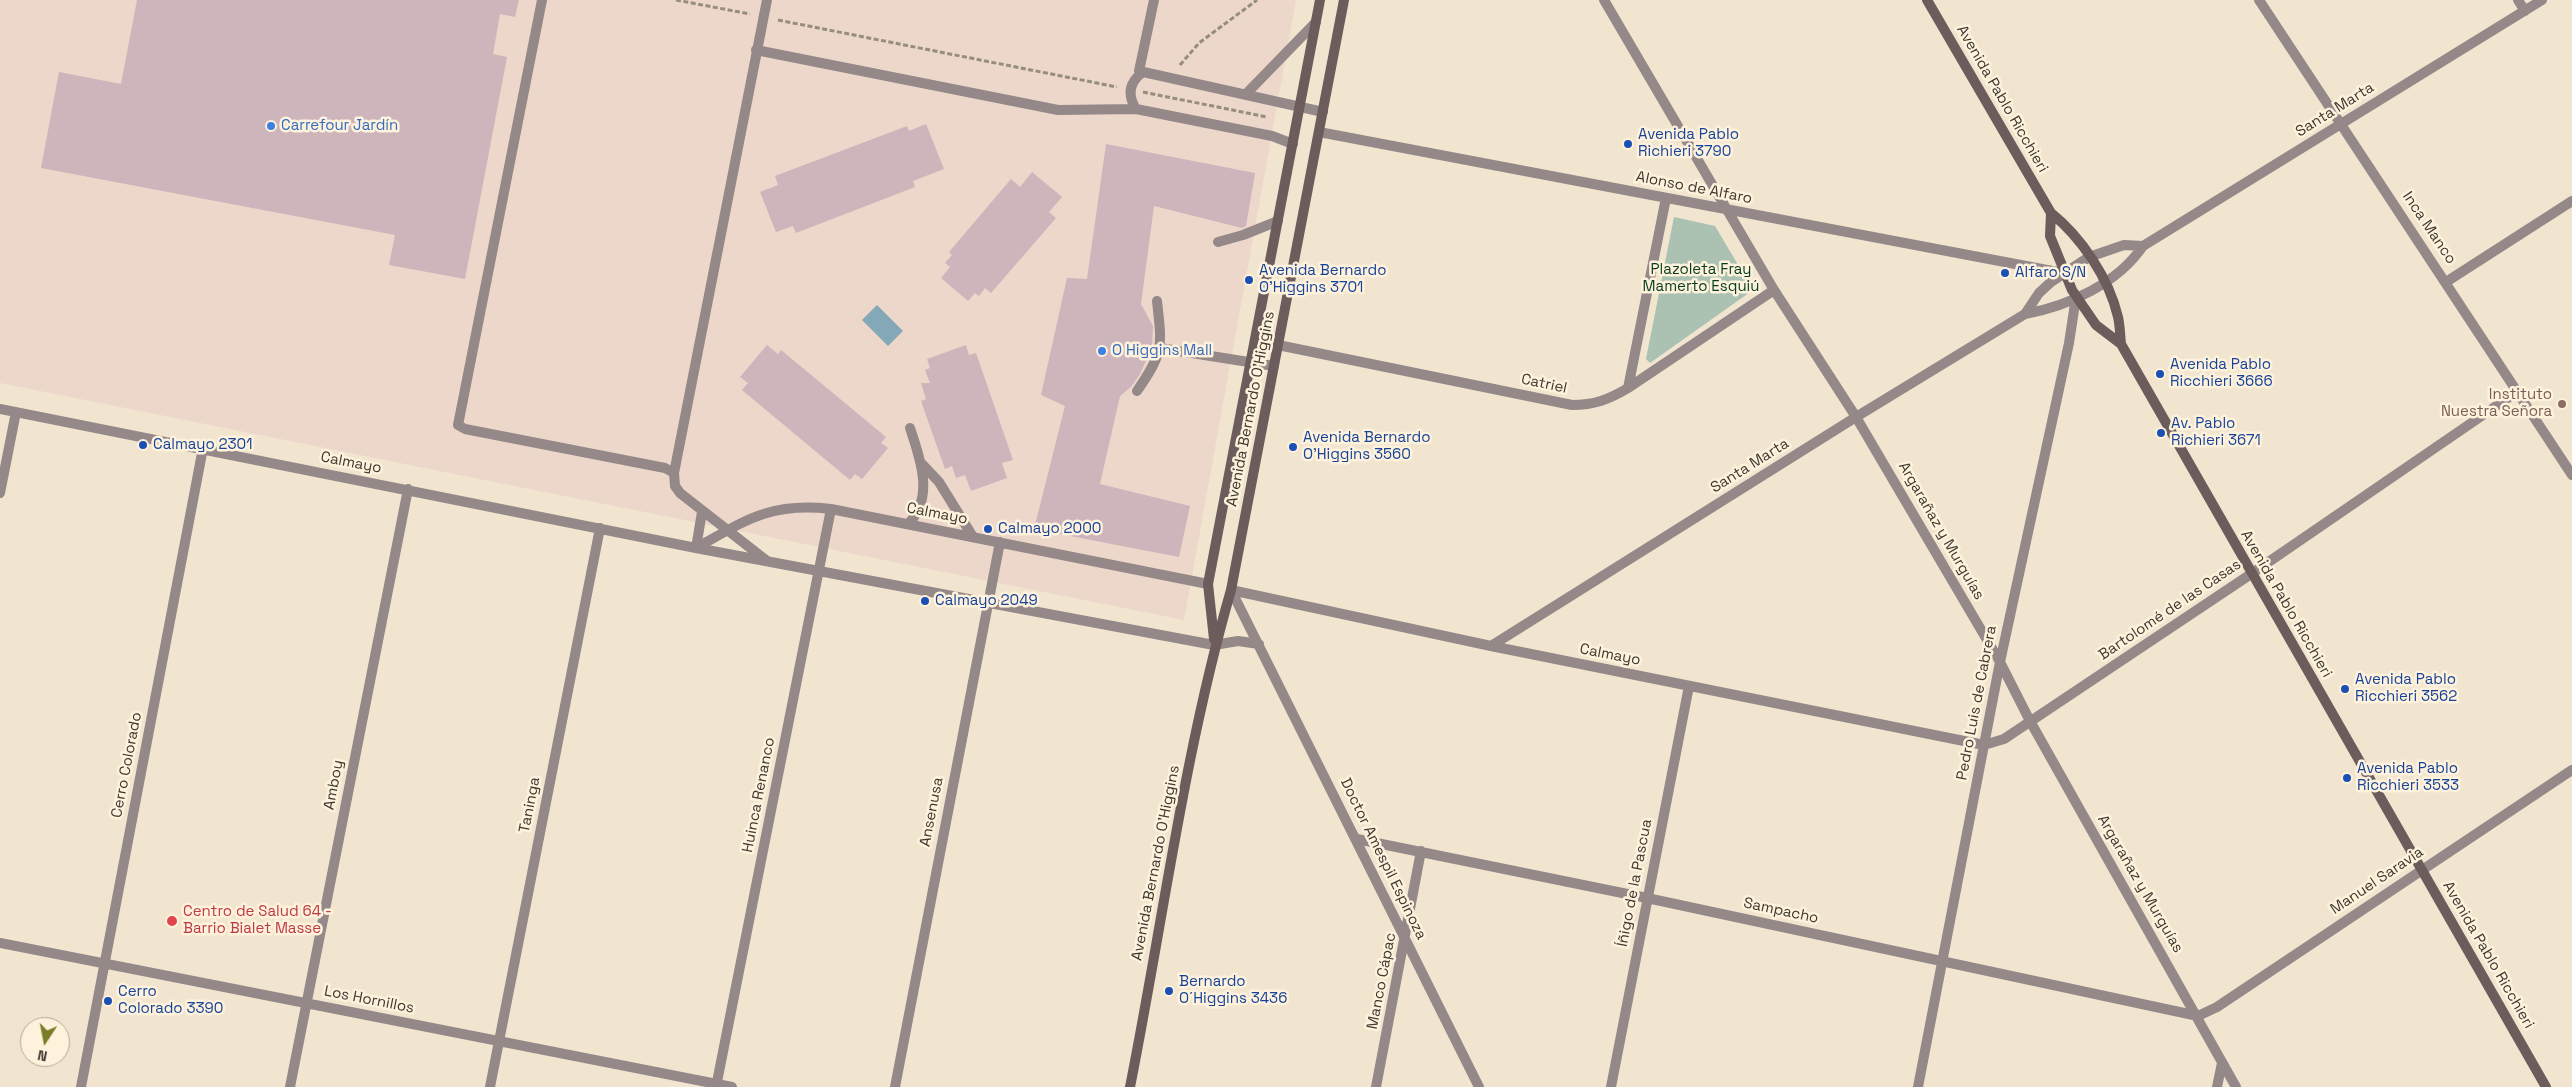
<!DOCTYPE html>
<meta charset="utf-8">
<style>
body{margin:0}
#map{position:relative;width:2572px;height:1087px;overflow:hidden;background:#f1e5cf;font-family:"Space Grotesk",sans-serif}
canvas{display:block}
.north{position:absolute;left:20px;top:1017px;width:50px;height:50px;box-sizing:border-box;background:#fef2dc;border:1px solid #b1a897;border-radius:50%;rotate:191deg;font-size:14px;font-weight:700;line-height:20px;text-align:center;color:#3d3830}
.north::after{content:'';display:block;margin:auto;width:18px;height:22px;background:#7a7d25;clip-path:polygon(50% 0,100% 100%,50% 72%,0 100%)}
</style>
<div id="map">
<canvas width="2572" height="1087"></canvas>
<div class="north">N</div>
</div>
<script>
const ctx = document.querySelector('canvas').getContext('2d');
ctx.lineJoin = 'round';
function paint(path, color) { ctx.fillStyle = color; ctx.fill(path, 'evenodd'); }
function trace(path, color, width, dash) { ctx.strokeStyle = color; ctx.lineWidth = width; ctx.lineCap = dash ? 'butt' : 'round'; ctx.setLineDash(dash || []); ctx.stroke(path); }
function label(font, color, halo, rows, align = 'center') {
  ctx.font = font + ' "Space Grotesk",sans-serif'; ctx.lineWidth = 5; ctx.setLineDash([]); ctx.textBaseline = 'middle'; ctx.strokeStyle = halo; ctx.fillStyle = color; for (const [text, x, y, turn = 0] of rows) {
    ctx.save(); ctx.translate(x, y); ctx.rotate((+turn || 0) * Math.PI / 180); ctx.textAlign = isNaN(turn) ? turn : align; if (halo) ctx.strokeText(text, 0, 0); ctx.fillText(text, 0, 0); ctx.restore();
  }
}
const commercial = new Path2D(`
 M0 0H1296L1184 620 0 383Z`);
const green = new Path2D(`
 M1674 217 1715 226 1753 290 1650 363 1646 359Z`);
const water = new Path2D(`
 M877 305 903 331 888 346 862 320Z`);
const building = new Path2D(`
 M137 0H519L515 17 500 14 493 54 507 57 465 279 389 265 395 235 41 168 59 72 121 84Z
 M926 124 944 169 913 181 915 187 796 233 793 226 776 232 760 192 778 185 775 176 907 126 909 131Z
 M1106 144 1255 173 1246 226 1242 228 1154 206 1141 304 1153 326 1152 347 1140 374 1131 387 1120 396 1100 484 1190 506 1179 557 1034 529 1065 406 1041 395 1067 278 1087 279Z
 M1032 172 1062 197 1049 212 1056 218 991 293 985 288 979 296 975 293 968 301 941 278 950 267 945 263 952 255 949 252 1011 179 1020 187Z
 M767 345 778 354 781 350 886 437 881 443 888 448 862 479 855 474 850 480 742 390 748 383 740 377Z
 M966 345 969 355 976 353 1013 460 1002 463 1007 478 971 491 965 475 956 478 952 466 945 469 921 401 926 399 921 383H930L925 370 930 368 927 359Z`);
const path = new Path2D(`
 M676 0 750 14
 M778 20 1117 87
 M1180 65 1199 43 1257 0
 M1143 92 1267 117`);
const lane = new Path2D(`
 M542 0 458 425 465 429 665 468 674 473
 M767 0 674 473 675 486 680 493 767 561
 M1154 0 1139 71 1323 112
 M756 50 1058 110 1136 109 1272 136 1293 144
 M1246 94 1316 22
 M1136 109C1127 95 1129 82 1143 72
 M1218 242 1243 235 1278 221
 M1160 348 1274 366
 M1137 391C1164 352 1162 347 1157 301
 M922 464 939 482 973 537
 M908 524C935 498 920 458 910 428
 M696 548 702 512`);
const street = new Path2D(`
 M1604 0 1774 290 1856 417 2000 662 2030 721 2236 1087
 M2259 0 2572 475
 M2518 0 2525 11
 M1319 132 2063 273
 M2446 282 2572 201
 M2025 314 2039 293 2051 282 2089 257 2124 245 2143 246
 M1278 345 1572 405C1594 405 1608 400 1628 388L1774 290
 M1628 388 1666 198
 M0 409 696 548 1214 645 1238 641 1259 644
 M0 493 16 412
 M696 548C746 520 770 502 831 509L1208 584
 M1231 590 1491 646 1984 745 2004 739 2251 574 2518 391
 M1231 590 1479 1087
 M1491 646 1856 417 2025 314C2069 306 2118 283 2143 246L2542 0
 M1357 839 1647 898 2198 1016 2217 1007 2572 770
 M0 943 732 1087
 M81 1087 203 448
 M290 1087 408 489
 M490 1087 600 528
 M716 1087 831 509
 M895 1087 1000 542
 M1376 1087 1421 851
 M1611 1087 1689 686
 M1918 1087 2000 662 2069 343 2076 297
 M2217 1087 2222 1063`);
const secondary = new Path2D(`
 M1927 0 2051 213C2081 237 2109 278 2118 317 2120 325 2120 335 2121 344
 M2051 213 2050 236 2072 290 2096 325 2121 344 2546 1087
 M1214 639 1208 584 1320 0
 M1130 1087C1163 921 1184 753 1231 590L1344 0`);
const markers = [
 [271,126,5,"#3f7fe0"],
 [1628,144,5,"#1a4fb4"],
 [2005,273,5,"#1a4fb4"],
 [1249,280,5,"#1a4fb4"],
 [1102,351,5,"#3f7fe0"],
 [2160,374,5,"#1a4fb4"],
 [2562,404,5,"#8d6e63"],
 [2161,433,5,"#1a4fb4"],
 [143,445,5,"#1a4fb4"],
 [1293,447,5,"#1a4fb4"],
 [988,529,5,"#1a4fb4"],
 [925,601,5,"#1a4fb4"],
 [2345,689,5,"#1a4fb4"],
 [2347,778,5,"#1a4fb4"],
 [172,921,6,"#e0444e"],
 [1169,991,5,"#1a4fb4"],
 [108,1001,5,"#1a4fb4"]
];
const streetNames = [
 ["Avenida Pablo Ricchieri",2002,99,60],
 ["Santa Marta",2335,110,-32],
 ["Alonso de Alfaro",1694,188,11],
 ["Inca Manco",2429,228,56],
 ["Catriel",1544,384,12],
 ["Avenida Bernardo O'Higgins",1251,409,-79],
 ["Calmayo",351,463,11],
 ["Santa Marta",1750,466,-32],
 ["Calmayo",937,514,11],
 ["Argarañaz y Murguías",1941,531,60],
 ["Avenida Pablo Ricchieri",2286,604,60],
 ["Bartolomé de las Casas",2170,610,-34],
 ["Calmayo",1610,655,11],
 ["Pedro Luis de Cabrera",1977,703,-79],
 ["Cerro Colorado",127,765,-79],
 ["Amboy",334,785,-79],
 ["Huinca Renanco",759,795,-79],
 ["Taninga",530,805,-79],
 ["Ansenusa",932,812,-79],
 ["Doctor Amespil Espinoza",1383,859,64],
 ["Avenida Bernardo O'Higgins",1156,863,-79],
 ["Manuel Saravia",2377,881,-34],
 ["Íñigo de la Pascua",1635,883,-79],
 ["Argarañaz y Murguías",2140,884,60],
 ["Sampacho",1781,911,12],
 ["Avenida Pablo Ricchieri",2488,955,60],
 ["Manco Cápac",1382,981,-79],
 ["Los Hornillos",369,1000,11]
];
const shopNames = [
 ["Carrefour Jardín",281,126],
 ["O Higgins Mall",1112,351]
];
const transitNames = [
 ["Avenida Pablo",1638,135],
 ["Richieri 3790",1638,152],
 ["Avenida Bernardo",1259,271],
 ["O'Higgins 3701",1259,288],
 ["Alfaro S/N",2015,273],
 ["Avenida Pablo",2170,365],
 ["Ricchieri 3666",2170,382],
 ["Av. Pablo",2171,424],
 ["Richieri 3671",2171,441],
 ["Avenida Bernardo",1303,438],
 ["O'Higgins 3560",1303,455],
 ["Calmayo 2301",153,445],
 ["Calmayo 2000",998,529],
 ["Calmayo 2049",935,601],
 ["Avenida Pablo",2355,680],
 ["Ricchieri 3562",2355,697],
 ["Avenida Pablo",2357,769],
 ["Ricchieri 3533",2357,786],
 ["Bernardo",1179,982],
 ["O´Higgins 3436",1179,999],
 ["Cerro",118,992],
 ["Colorado 3390",118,1009]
];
const parkNames = [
 ["Plazoleta Fray",1701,270],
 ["Mamerto Esquiú",1701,287]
];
const educationNames = [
 ["Instituto",2552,395],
 ["Nuestra Señora",2552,412]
];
const healthNames = [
 ["Centro de Salud 64 -",183,912],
 ["Barrio Bialet Masse",183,929]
];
paint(commercial, '#edd7ca');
paint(green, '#abc2b2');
paint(water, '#84a8b7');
paint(building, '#ceb4bb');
trace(path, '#958d7e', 3, [5, 2.5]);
trace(lane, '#948888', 10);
trace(street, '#948888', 10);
trace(secondary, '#6c5c5c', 10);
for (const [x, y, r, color] of markers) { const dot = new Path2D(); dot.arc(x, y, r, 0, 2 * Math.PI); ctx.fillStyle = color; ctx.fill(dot); trace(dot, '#fef2dc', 2); }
label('15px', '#3d3830', '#fef2dc', streetNames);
label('15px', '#366cbe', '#fef2dc', shopNames, 'left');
label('15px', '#164399', '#fef2dc', transitNames, 'left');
label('15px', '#053c20', '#fef2dc', parkNames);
label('15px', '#785e54', '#fef2dc', educationNames, 'right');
label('15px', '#be3a42', '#fef2dc', healthNames, 'left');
</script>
